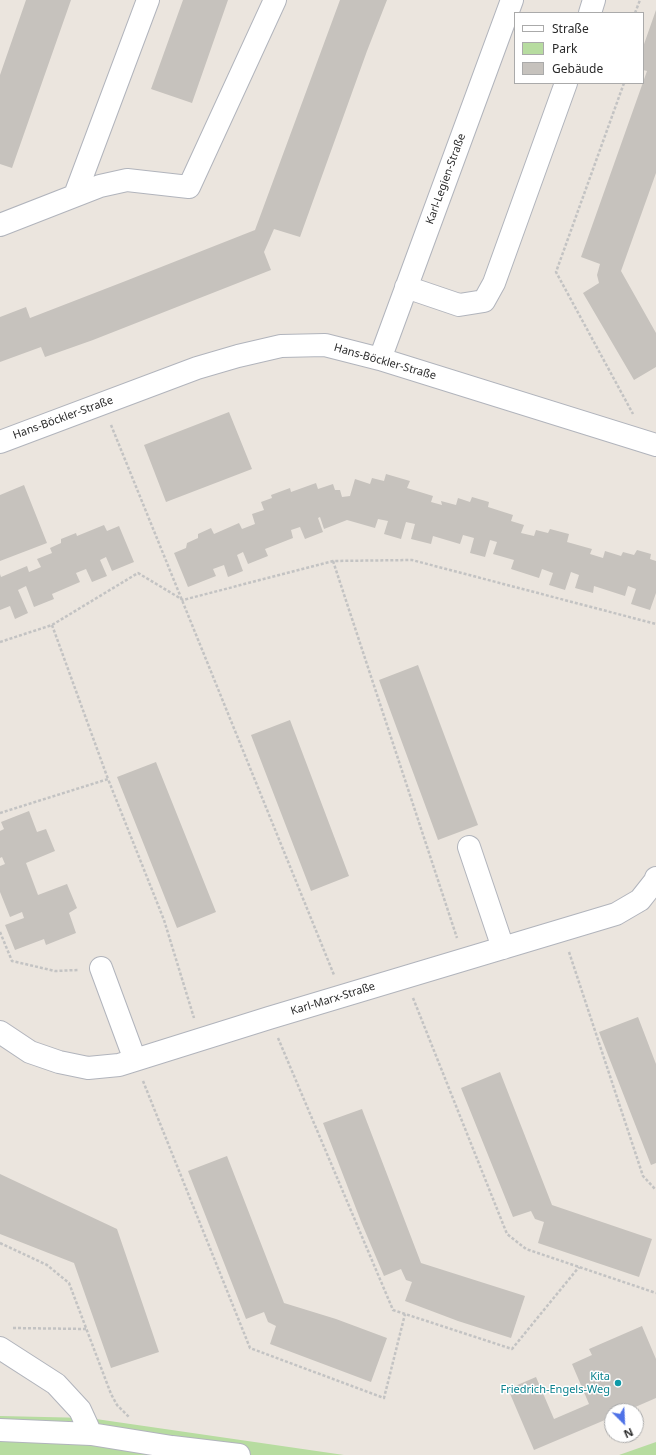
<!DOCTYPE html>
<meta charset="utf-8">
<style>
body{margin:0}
#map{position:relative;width:656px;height:1455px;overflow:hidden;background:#ebe5de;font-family:"Noto Sans",sans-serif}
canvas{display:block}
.legend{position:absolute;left:514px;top:12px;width:130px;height:72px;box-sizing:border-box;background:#fff;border:1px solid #aaa;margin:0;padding:5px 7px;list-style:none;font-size:12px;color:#2a2a2a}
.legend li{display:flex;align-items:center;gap:8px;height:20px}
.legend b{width:20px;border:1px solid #aaa}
.north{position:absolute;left:604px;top:1403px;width:40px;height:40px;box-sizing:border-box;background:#fff;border:1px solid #aaa;border-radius:50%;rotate:156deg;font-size:11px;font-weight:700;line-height:16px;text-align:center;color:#2a2a2a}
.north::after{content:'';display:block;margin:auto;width:14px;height:18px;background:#4f72e7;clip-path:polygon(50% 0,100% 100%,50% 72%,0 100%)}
</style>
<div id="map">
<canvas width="656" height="1455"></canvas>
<ul class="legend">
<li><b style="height:5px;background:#fff"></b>Straße</li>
<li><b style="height:11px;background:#b7dca0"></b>Park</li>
<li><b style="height:11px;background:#c6c2bd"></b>Gebäude</li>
</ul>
<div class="north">N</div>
</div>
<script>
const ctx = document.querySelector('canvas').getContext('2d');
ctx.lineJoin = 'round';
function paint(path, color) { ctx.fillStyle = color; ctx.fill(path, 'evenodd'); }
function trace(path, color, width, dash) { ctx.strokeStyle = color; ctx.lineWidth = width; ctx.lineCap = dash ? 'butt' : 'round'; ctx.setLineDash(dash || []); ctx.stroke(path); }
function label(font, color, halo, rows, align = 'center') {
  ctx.font = font + ' "Noto Sans",sans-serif'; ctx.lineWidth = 3; ctx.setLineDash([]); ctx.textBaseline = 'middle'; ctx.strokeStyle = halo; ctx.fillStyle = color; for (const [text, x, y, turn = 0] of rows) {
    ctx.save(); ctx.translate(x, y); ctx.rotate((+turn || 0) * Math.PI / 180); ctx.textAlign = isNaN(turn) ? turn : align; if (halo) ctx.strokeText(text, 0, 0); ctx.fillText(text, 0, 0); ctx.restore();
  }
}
const green = new Path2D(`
 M0 1416 89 1418 344 1455H0Z
 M656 1442V1455H619Z`);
const building = new Path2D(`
 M26 0H71L12 168 0 164V75Z
 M183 0H228L192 103 151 89Z
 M340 0H387L367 51 300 237 274 229 264 252 271 270 93 340 45 357 41 347 0 362V317L26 307 30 318 123 282 255 230Z
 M656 10V173L621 271 656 333V367L634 380 583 293 599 283 597 275 600 264 581 257 647 71 643 70V47Z
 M229 412 252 469 166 502 144 445Z
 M386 474 410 481 407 488 433 496 431 502 442 505 441 501 456 505 458 498 470 502 472 497 489 502 488 507 513 515 511 521 524 525 521 533 534 536 536 530 548 533 550 529 569 534 567 542 592 549 590 554 603 558 605 551 621 556 623 552 634 555 637 550 651 554 650 559 656 561V593L650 610 631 604 636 589 628 586 625 596 594 586 593 593 575 588 579 575 571 572 565 590 549 585 553 573 542 569 539 578 511 569 514 560 493 554 497 542 490 540 485 557 470 553 474 538 463 535 460 544 433 536 431 544 411 539 415 524 406 522 401 539 384 534 388 521 378 519 375 528 347 520 324 529 320 517 318 518 323 532 305 539 300 527 291 530 293 538 265 549 268 556 248 564 243 552 237 555 243 571 228 577 224 565 213 569 216 576 188 587 174 553 186 548 187 543 198 538V534L211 528 214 534 239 523 242 529 255 524 252 514 264 510 261 502 272 498 271 495 290 488 291 492 316 483 318 489 333 484 335 490H340L342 497 350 496 355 479 370 484 372 478 384 481Z
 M24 485 47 543 0 561V495Z
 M104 525 107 531 119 526 134 562 112 571 106 557 100 560 107 576 92 582 86 569 76 573 80 582 52 594 54 599 34 607 26 586 18 590 28 613 15 619 10 606 0 610V574L1 577 27 566 29 572 41 567 37 559 52 553 50 548 61 543V539L76 533 77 536Z
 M418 665 478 825 438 840 379 680Z
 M290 720 349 876 311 891 251 735Z
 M156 762 216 912 177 928 117 777Z
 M29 811 37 832 46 829 55 851 26 863 38 895 67 884 77 908 69 913 76 933 46 945 44 939 15 950 5 925 24 918 22 912 10 917 0 892V866L5 864 2 857 0 858V831L4 829 1 822Z
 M638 1017 656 1064V1163L651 1165 599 1032Z
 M500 1072 552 1205 652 1239 639 1277 538 1243 544 1222 535 1219 531 1211 513 1217 461 1088Z
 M362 1109 421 1263 525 1296 511 1338 458 1321 405 1301 412 1282 406 1280 401 1269 384 1276 362 1224 323 1123Z
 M227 1156 284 1303 336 1319 387 1338 371 1382 270 1344 276 1326 268 1322 264 1312 246 1319 188 1171Z
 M0 1174 117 1229 159 1352 111 1368 74 1263 0 1234Z
 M642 1326 656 1359V1398L633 1408 634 1411H612V1417L534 1450 508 1389 536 1377 554 1419 589 1404 572 1364 592 1355 589 1349Z`);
const path = new Path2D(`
 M635 13 640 0
 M624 83 556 272 633 414
 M111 425 334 975
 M333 561 457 938
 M52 625 108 779
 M0 642 52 625 138 573 183 600 333 561 412 560 656 624
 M0 813 108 779 164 920 194 1018
 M0 932 12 961 55 971 78 970
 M569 952 643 1176 656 1190
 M413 998 507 1234 526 1249 656 1293
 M278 1038 393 1310 512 1349 579 1267
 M143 1081 250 1348 384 1398 405 1314
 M0 1243 47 1265 69 1283 111 1394 117 1405 129 1417
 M13 1328 87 1329`);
const minor = new Path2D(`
 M590 13 594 0
 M75 195 148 0
 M0 225 100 186 127 180 189 187 275 0
 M406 287 459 305 484 301 494 283 566 83
 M380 359 512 0
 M0 442 197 368 238 356 281 346 325 345 380 359 656 445
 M469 847 503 948
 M101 968 135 1060
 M0 1032 30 1052 59 1062 88 1068 119 1065 269 1018 616 914 640 900 655 881 656 878
 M0 1348 56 1384 80 1410 91 1434
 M0 1430 91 1434 172 1447 239 1455`);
const markers = [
 [618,1383,4,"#0f9aa8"]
];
const streetNames = [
 ["Karl-Legien-Straße",446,179,-70],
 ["Hans-Böckler-Straße",385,362,16],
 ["Hans-Böckler-Straße",63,418,-20],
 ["Karl-Marx-Straße",333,999,-17]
];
const cultureNames = [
 ["Kita",610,1377],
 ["Friedrich-Engels-Weg",610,1390]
];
paint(green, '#b7dca0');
paint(building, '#c6c2bd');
trace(minor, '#b1b4bc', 24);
trace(path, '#c3c3c3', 2.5, [3, 2]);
trace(minor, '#fff', 22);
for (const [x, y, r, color] of markers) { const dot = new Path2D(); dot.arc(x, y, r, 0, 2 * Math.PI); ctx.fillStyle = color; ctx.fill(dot); trace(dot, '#fff', 1.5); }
label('11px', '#2a2a2a', '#fff', streetNames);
label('11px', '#0d838f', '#fff', cultureNames, 'right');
</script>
